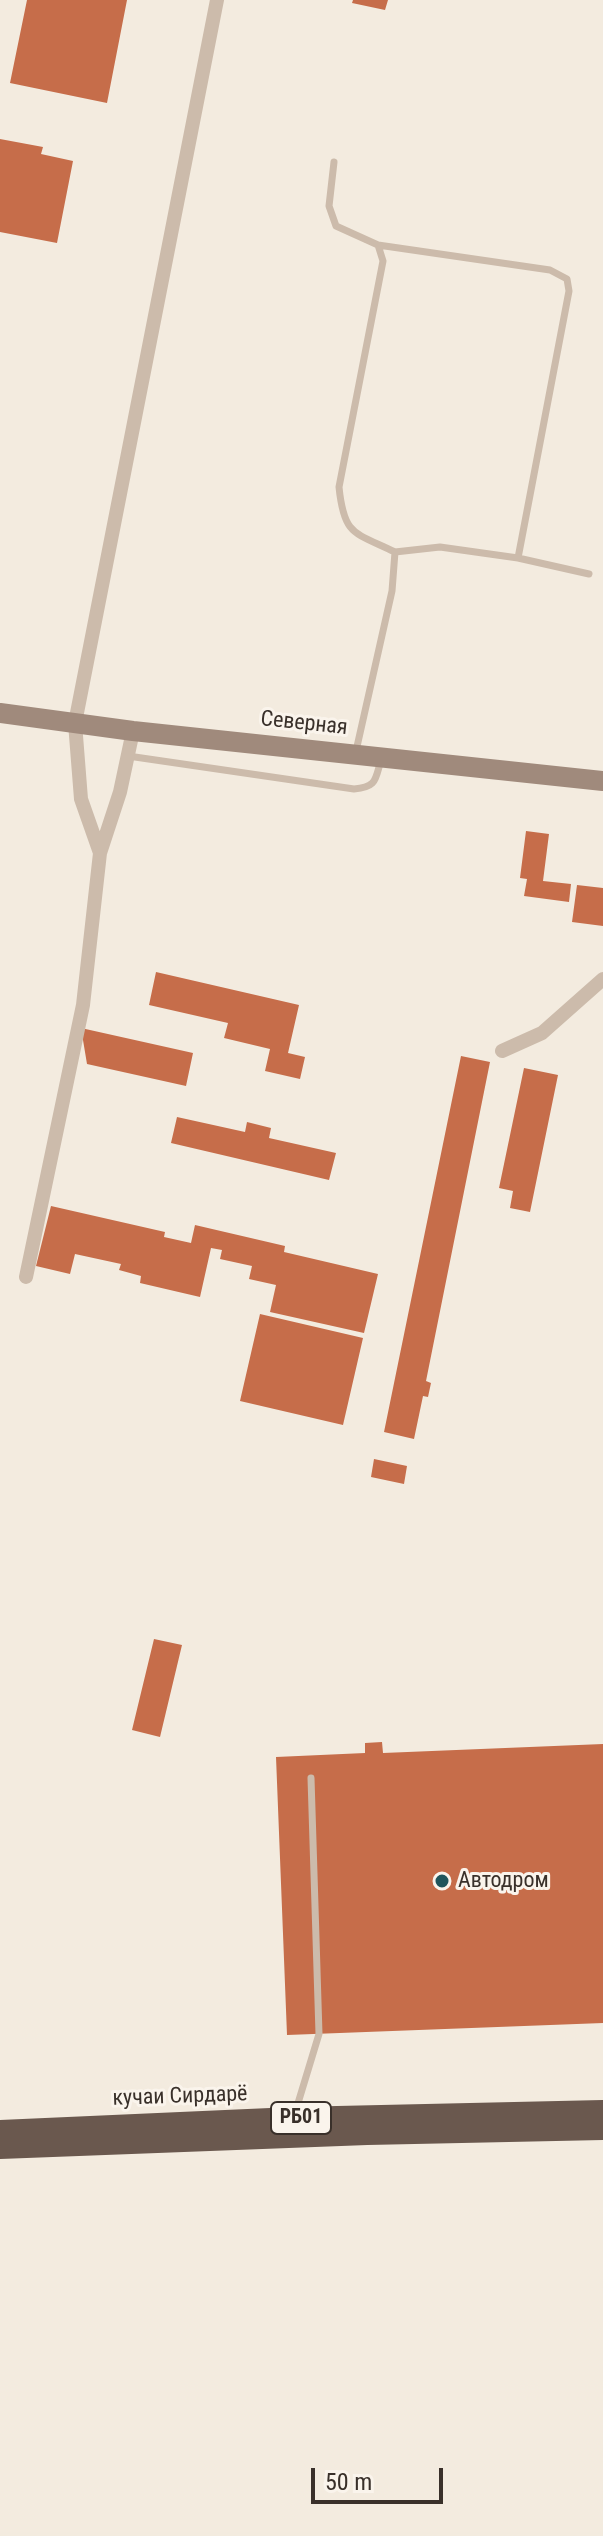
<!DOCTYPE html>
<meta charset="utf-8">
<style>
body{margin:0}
#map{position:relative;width:603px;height:2536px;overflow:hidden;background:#f3ebdf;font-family:"Roboto Condensed",sans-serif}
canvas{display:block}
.scale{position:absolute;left:311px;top:2468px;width:132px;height:36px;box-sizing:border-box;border:4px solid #39302a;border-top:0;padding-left:10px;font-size:24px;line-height:28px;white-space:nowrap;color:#39302a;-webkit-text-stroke:6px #faf4ec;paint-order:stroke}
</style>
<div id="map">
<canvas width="603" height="2536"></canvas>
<div class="scale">50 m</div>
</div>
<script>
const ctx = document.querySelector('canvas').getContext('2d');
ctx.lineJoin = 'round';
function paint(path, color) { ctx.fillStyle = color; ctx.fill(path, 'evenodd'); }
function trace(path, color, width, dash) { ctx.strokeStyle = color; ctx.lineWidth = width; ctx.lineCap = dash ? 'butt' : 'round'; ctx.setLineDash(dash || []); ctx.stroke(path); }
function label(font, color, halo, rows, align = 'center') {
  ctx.font = font + ' "Roboto Condensed",sans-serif'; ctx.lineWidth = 6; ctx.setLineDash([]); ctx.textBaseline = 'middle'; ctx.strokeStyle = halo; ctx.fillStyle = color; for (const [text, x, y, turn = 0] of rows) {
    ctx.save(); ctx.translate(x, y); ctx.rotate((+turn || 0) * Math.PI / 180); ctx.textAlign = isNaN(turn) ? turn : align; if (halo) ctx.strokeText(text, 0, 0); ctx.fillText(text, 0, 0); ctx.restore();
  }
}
const building = new Path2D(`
 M27 0H127L107 103 10 83Z
 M353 0H388L385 10 352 3Z
 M0 139 43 147 41 154 73 161 57 243 0 232Z
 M526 831 549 834 543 881 571 884 569 902 524 896 527 879 520 878Z
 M577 885 603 888V926L572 922Z
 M156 972 299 1005 288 1053 305 1057 300 1079 265 1071 270 1049 224 1038 228 1023 149 1005Z
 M81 1028 193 1053 186 1086 87 1064Z
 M461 1056 490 1062 426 1381 431 1383 428 1397 423 1396 414 1439 384 1432Z
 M524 1068 558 1075 530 1212 510 1208 513 1191 499 1188Z
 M177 1117 245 1132 247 1122 271 1128 269 1138 336 1153 329 1180 171 1143Z
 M51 1206 165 1232 164 1237 191 1243 195 1225 285 1246 284 1252 378 1274 364 1333 270 1312 276 1285 249 1279 252 1266 220 1259 222 1250 211 1248 200 1297 140 1283 141 1276 119 1270 121 1264 75 1254 70 1274 36 1266Z
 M260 1314 363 1338 343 1425 240 1401Z
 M374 1459 407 1466 404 1484 371 1477Z
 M154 1639 182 1645 160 1737 132 1730Z
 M382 1742 383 1753 603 1744V2023L287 2035 276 1757 365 1753V1743Z`);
const service = new Path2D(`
 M334 162 329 206 336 226 378 245 383 261 339 487C344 536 354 532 395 552L392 591 356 751
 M378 245 550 270 567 279 569 291 518 558
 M395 552 440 547 518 558 589 574
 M128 756 354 789C377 787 375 780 381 760
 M295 2113 319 2034 311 1778`);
const minor = new Path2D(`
 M100 853 120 792 133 731
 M502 1051 542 1033 603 979
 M26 1277 83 1005 100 853 81 799 75 723 217 0`);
const secondary = new Path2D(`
 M0 713 133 731 603 781`);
const trunk = new Path2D(`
 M0 2131 293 2118 603 2111
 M0 2148 367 2134 603 2129`);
const markers = [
 [442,1881,8,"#1f555c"]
];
const shields = [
 [301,2118,60]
];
const shieldNames = [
 ["РБ01",301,2118]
];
const streetNames = [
 ["Северная",304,724,6],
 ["кучаи Сирдарё",180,2097,-2]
];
const poiNames = [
 ["Автодром",458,1881]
];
paint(building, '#c66d4a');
trace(service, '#ccbbab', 7);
trace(minor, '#ccbbab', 14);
trace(secondary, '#a08a7c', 20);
trace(trunk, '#6a584e', 22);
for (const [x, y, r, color] of markers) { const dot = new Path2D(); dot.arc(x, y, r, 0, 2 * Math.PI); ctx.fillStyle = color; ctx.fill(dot); trace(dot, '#faf4ec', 3); }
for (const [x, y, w] of shields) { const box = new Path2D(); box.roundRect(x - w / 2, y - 16, w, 32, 6); ctx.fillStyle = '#faf4ec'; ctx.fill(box); trace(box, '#39302a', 2); }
label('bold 20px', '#39302a', null, shieldNames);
label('22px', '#39302a', '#faf4ec', streetNames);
label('22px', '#39302a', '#faf4ec', poiNames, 'left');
</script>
